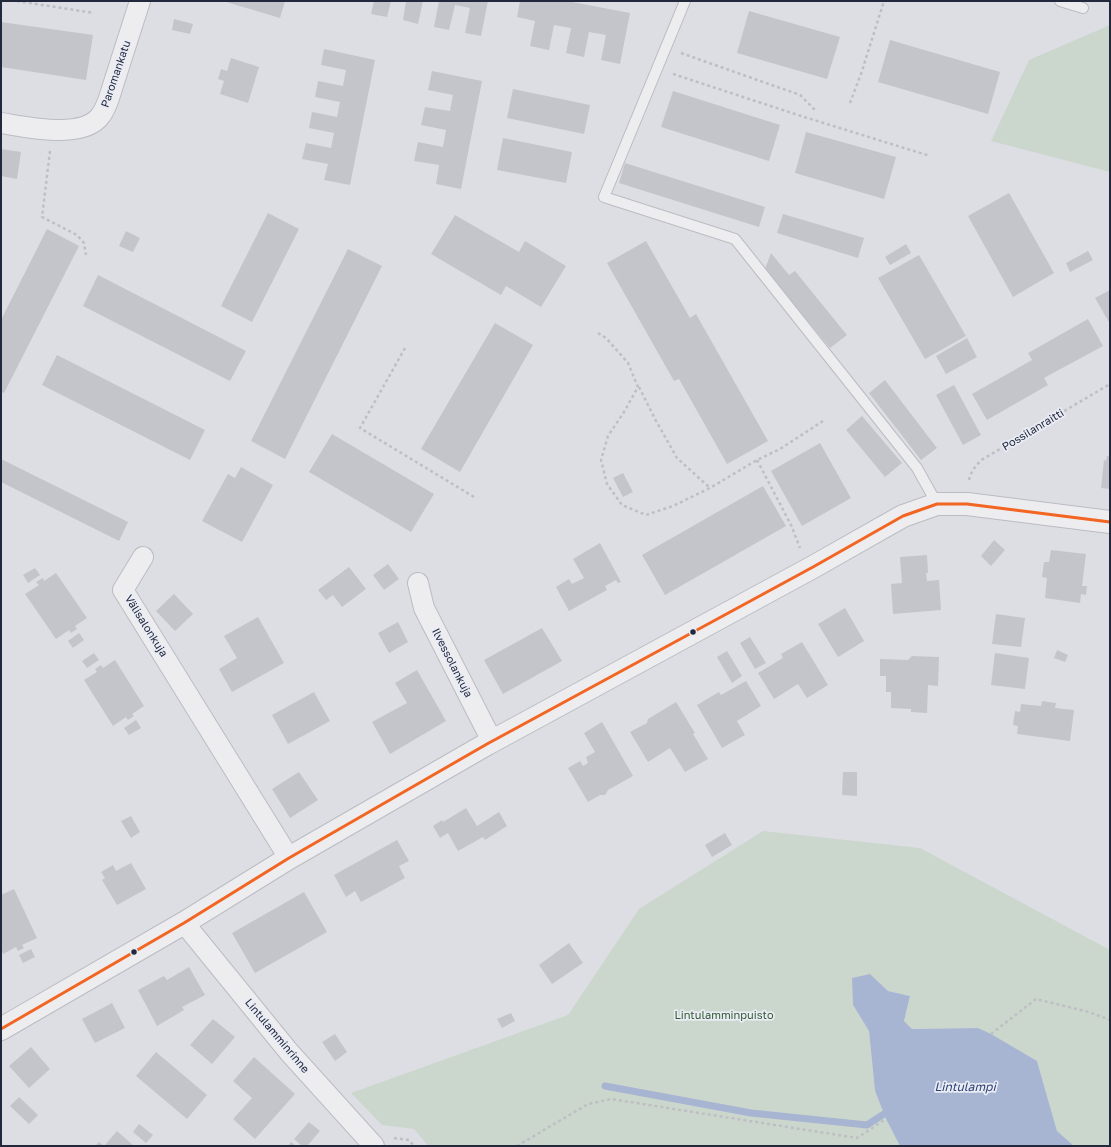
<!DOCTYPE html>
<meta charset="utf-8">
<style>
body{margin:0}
#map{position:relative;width:1111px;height:1147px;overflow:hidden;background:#dddee4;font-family:"Golos Text",sans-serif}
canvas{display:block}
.frame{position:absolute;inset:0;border:2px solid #23293d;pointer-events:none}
</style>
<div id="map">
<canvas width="1111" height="1147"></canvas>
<div class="frame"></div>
</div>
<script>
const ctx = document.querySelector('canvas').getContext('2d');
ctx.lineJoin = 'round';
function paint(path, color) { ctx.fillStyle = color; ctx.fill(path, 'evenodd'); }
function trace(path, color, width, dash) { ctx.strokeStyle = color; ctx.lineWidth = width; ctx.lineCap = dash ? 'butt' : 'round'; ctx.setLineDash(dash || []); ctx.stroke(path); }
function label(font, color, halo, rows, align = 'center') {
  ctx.font = font + ' "Golos Text",sans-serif'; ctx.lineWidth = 3.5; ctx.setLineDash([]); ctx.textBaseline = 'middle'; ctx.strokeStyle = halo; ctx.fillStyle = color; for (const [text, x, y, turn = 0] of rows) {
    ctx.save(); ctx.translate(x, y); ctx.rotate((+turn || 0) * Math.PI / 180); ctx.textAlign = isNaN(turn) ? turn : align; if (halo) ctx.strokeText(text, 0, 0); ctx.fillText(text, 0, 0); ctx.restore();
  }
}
const green = new Path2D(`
 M1110 25V172L991 141 1029 60Z
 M763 831 920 848 1110 950V1146H1074L1057 1131 1037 1061 978 1028 912 1029 904 1021 910 996 888 991 870 974 853 1005 869 1031 875 1091 886 1119 900 1146H428L414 1129 382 1125 351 1093 568 1015 639 909Z`);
const water = new Path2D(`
 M870 974 888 991 910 996 904 1021 912 1029 978 1028 991 1034 1037 1061 1057 1131 1074 1146H900L886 1119 875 1091 869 1031 853 1005 852 978Z`);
const stream = new Path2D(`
 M605 1086 751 1113 867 1125 884 1114`);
const building = new Path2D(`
 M223 1H285L280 18Z
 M374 1H391L387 17 371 14Z
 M406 1H423L418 24 403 20Z
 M439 1H488L481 36 465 33 470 8 455 5 449 30 434 27Z
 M520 1H567L630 13 620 64 601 60 606 35 589 32 584 57 566 53 571 28 554 25 549 50 530 46 535 21 517 17Z
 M749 11 840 37 827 79 737 53Z
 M174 19 193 24 190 34 172 30Z
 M1 22 93 35 86 80 1 67Z
 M890 40 1000 72 988 114 878 82Z
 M324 49 375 60 350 185 324 180 328 164 302 159 306 143 331 148 334 133 309 128 312 112 337 117 340 102 315 97 318 81 343 86 346 70 321 65Z
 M231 58 259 67 248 103 220 94 224 81 218 79 221 69 227 71Z
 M432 71 482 81 461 189 436 184 439 165 414 161 418 142 443 147 446 130 421 125 425 107 450 111 453 95 428 90Z
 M513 89 590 105 584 134 507 118Z
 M673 91 780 125 769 161 661 127Z
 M806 132 896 157 884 199 795 173Z
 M503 138 572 152 566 183 497 170Z
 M1 149 21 152 17 179 1 176Z
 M625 163 765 207 759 227 619 183Z
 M1009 193 1054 273 1013 297 968 216Z
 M268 213 299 229 252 322 221 306Z
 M783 214 864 238 858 258 777 233Z
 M455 215 519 252 525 241 566 266 541 307 506 286 501 295 431 254Z
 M47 229 79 246 4 393 1 392V320Z
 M126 231 140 238 133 252 119 246Z
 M646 241 690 318 696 314 768 441 727 464 679 379 674 381 607 263Z
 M906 244 911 253 890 265 885 257Z
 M348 249 382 266 285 459 251 441Z
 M1088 251 1093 260 1070 272 1066 263Z
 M771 253 789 275 795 271 847 335 830 348 765 269Z
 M919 255 966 336 925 359 878 278Z
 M98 275 246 351 230 381 83 306Z
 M1110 290V324L1095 298Z
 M1088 319 1103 346 1044 378 1048 385 987 420 972 394 1032 360 1028 353Z
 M495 323 533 345 460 472 421 449Z
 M967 338 977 357 946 374 936 356Z
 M57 355 205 430 190 460 42 385Z
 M885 380 937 448 921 460 869 393Z
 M954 385 981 435 963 445 936 395Z
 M862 416 902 463 885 477 846 430Z
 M332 434 434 494 411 532 309 472Z
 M820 443 851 498 802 526 771 471Z
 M1107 456H1110V489L1101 488 1104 460 1106 461Z
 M1 459 128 522 119 541 1 482Z
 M241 467 273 485 242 542 202 521 228 474 235 478Z
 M623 473 633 492 623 497 613 478Z
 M763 486 786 526 665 595 642 555Z
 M994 540 1005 550 991 566 981 556Z
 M600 543 621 582 618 583 616 580 605 586 607 590 569 611 556 587 569 579 572 584 584 578 573 559Z
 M1051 550 1086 554 1082 586H1087L1086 595 1081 594 1080 603 1045 598 1047 578 1042 577 1044 562H1049Z
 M927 555 928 573H926L927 581 939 580 941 610 893 614 891 584 902 583 900 557Z
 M388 564 399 579 384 590 373 575Z
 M349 567 366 589 342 607 333 595 326 600 318 590Z
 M35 568 40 575 28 583 23 575Z
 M56 573 87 618 75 626 77 629 71 633 69 630 56 639 25 594 39 585 36 582 43 578 44 581Z
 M174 594 193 614 175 631 156 611Z
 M845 608 864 641 838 657 818 624Z
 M996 614 1025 618 1021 647 992 644Z
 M258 617 284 663 232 692 219 669 237 658 224 636Z
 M398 622 408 642 389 653 378 633Z
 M542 628 562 661 503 694 484 660Z
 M79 633 84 640 73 648 68 641Z
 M750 637 766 663 755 669 740 643Z
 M802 642 828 685 807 698 798 684 774 699 758 673 783 658 781 654Z
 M1057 650 1068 655 1065 662 1054 658Z
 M727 651 742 676 732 683 717 657Z
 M94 653 99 660 87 668 82 661Z
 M995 653 1029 658 1025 689 991 685Z
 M912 656 939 657 938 686 928 685 927 713 911 712V709L891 708V692H886V676H880V659L908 660Z
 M115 660 144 706 132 714 134 716 128 720 126 717 113 726 84 680 97 672 95 669 101 665 103 668Z
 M417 670 446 721 390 754 372 722 407 703 395 683Z
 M746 681 761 706 737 721 745 735 722 748 697 705 719 692 721 695Z
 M314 692 330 721 288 744 272 715Z
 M1042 701 1056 703 1055 708 1074 710 1070 741 1017 734 1018 726 1013 725 1015 711 1020 712 1021 704 1041 706Z
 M676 702 695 733 693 734 708 759 685 772 670 748 648 762 630 732 647 723 648 719Z
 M136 720 141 728 129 735 124 728Z
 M602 722 633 776 608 790 605 795H600L588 802 568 768 580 761 583 766 588 763 586 757 595 752 584 733Z
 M299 772 318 800 290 818 272 789Z
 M843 772H857V796L842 795Z
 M466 808 477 826 499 812 507 826 485 840 483 837 458 851 448 833 440 838 433 826 442 820 443 822Z
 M131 816 140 832 131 838 121 821Z
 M725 833 732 845 712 857 705 845Z
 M397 840 409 861 399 866 405 878 361 902 355 891 346 897 334 875Z
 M131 863 146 889 117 905 102 880 105 878 101 872 113 865 116 871Z
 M14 889 37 938 22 945 24 948 18 951 16 947 3 954 1 949V895Z
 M304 892 327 932 255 973 232 933Z
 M569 943 583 963 552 984 539 965Z
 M31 949 35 957 23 963 19 955Z
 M189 967 205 995 182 1007 184 1010 157 1026 138 990 164 976 167 980Z
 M112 1003 125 1028 95 1043 82 1019Z
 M511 1013 515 1021 502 1028 497 1019Z
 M213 1019 235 1037 212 1064 190 1045Z
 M335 1034 347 1052 335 1061 322 1042Z
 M31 1047 50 1069 29 1088 9 1066Z
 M156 1052 207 1095 187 1119 136 1076Z
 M254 1057 295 1094 255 1139 233 1119 252 1098 233 1081Z
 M19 1097 38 1115 29 1124 10 1106Z
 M309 1122 320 1131 307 1146H302L294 1139Z
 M139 1124 153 1135 146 1143 133 1132Z
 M117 1131 134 1146H95L99 1142 104 1146Z
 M291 1142 296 1146H288Z`);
const path = new Path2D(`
 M17 1 94 13
 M681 53 800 95 815 110
 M673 74 801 116 930 156
 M850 103 861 74 884 1
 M50 151 42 217 77 235 84 243 86 255
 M598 333 606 338 628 363 638 387 624 412 608 436 601 460 607 484 622 505 646 515 673 506 710 488 757 460 780 449 823 421
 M405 348 360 428 474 497
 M639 387 655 419 677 458 710 488
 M757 460 791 525 800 548
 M969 480C971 471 976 465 983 459L1110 384
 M991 1034 1036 999 1089 1012 1110 1020
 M394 1138 409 1140 414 1146
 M517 1146 588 1104 611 1099 857 1138 886 1119`);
const service = new Path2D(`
 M685 1 604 197 735 239 917 468 937 504
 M1060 1 1083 8`);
const minor = new Path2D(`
 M1 123C27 127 84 140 101 115 104 111 106 106 108 101L140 1
 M143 557 123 590 289 858
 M418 583 424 608 492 741
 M184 923 289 1052 374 1146`);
const tertiary = new Path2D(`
 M1 1029 184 923 289 858 487 744 813 567 903 516 937 504H967L1110 522`);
const bus1 = new Path2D(`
 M1 1029 184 923 289 858 487 744 813 567 903 516 937 504H967L1110 522`);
const markers = [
 [693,632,3.5,"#23293d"],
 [134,952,3.5,"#23293d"]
];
const streetNames = [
 ["Paromankatu",116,74,-71],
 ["Possilanraitti",1033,430,-31],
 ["Välisalonkuja",146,626,58],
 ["Ilvessolankuja",452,663,63],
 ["Lintulamminrinne",277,1036,50]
];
const parkNames = [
 ["Lintulamminpuisto",724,1016]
];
const waterNames = [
 ["Lintulampi",965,1087]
];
paint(green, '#cbd7cd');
paint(water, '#a8b5d2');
trace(stream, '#a8b5d2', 7);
paint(building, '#c3c5cb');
trace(service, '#bbbcc2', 12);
trace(minor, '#bbbcc2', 22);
trace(tertiary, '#bbbcc2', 24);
trace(path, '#bebfc5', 2.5, [3, 3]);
trace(service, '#ededf0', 10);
trace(minor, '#ededf0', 20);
trace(tertiary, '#ededf0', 22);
trace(bus1, '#f26522', 3);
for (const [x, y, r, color] of markers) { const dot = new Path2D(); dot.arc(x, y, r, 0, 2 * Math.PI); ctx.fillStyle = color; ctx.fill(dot); trace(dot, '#e9ecf4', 1.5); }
label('11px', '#23293d', '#e9ecf4', streetNames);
label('11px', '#315a30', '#e9ecf4', parkNames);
label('italic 12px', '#2b4074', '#e9ecf4', waterNames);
</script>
